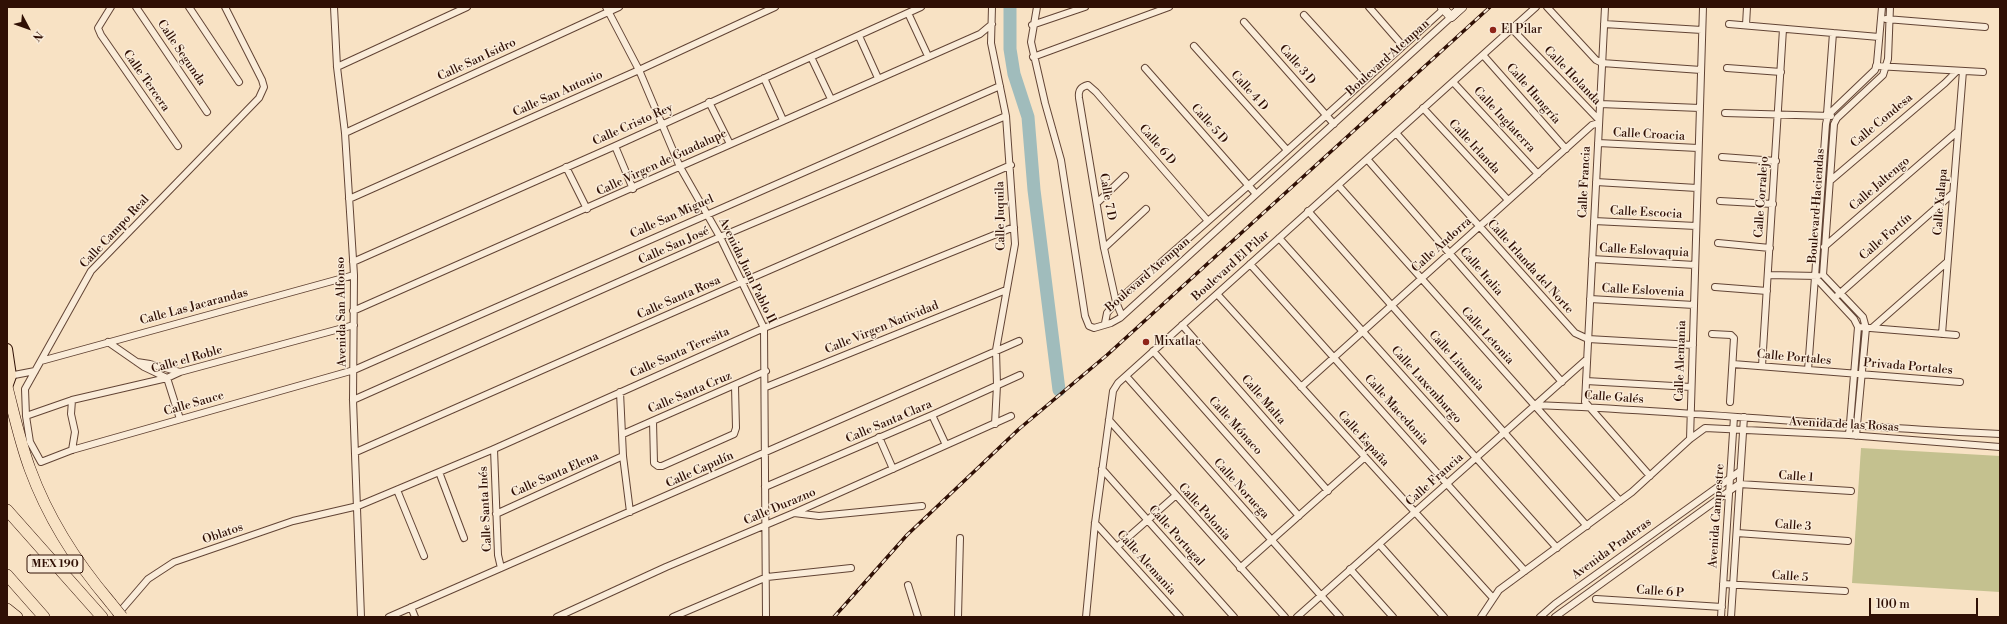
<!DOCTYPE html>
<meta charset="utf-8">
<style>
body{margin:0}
#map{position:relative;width:2007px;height:624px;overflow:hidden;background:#f8e2c4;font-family:"Libre Bodoni",serif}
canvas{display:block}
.frame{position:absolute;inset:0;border:8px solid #301005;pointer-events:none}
.north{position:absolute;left:8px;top:8px;width:40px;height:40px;-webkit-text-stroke:3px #faecd9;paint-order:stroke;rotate:131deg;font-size:11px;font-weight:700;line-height:16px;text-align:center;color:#301005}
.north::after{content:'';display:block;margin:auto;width:14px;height:18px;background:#301005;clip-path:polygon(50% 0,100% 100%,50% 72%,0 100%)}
.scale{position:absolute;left:1869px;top:598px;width:109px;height:18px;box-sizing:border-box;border:2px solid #301005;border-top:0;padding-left:5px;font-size:12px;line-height:14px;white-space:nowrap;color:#301005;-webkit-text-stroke:3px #faecd9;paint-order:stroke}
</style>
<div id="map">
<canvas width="2007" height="624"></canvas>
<div class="frame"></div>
<div class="north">N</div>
<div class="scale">100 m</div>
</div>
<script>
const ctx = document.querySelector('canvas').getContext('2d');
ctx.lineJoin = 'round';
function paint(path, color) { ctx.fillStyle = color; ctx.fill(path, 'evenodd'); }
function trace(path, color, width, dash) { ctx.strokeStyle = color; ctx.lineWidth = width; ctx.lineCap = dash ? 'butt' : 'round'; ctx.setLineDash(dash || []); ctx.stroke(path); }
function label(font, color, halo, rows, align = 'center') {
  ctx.font = font + ' "Libre Bodoni",serif'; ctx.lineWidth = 3; ctx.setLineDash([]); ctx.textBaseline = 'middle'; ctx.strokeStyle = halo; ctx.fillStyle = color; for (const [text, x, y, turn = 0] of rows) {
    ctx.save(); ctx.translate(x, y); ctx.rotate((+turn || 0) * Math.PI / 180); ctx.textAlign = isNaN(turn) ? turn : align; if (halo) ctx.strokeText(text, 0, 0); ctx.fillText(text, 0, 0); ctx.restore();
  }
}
const green = new Path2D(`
 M1861 448 2000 456V592L1852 583Z`);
const river = new Path2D(`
 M1010 7V49L1014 74 1028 117 1034 190 1059 390`);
const street = new Path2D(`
 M111 7 98 28 101 35 178 146
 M136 7 207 112
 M189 7 239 82
 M225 7 262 80 264 87 259 98 91 271 25 389 26 416 30 442 41 462 72 450 354 370 1000 86
 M334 7 337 67 345 133 354 275 353 400 361 617
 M606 7 639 70 680 167 720 237 764 328 766 617
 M992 7 991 43 1006 116 1015 244 996 350 997 385 995 424
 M1037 7 1031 42 1045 103 1061 160 1085 316 1089 326 1094 328 1111 323 1120 318 1451 17
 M1369 7 1403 46
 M1547 7 1596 60 1602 63 1701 70
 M1605 7 1585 402 1650 476
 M908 13 928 56
 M1304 15 1364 81
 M1886 19 1985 27
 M1244 22 1334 124
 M1604 24 1702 30
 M1729 24 1879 37
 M1032 25 1085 7
 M1746 25 1747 7
 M1512 29 1599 120
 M859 36 878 78
 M1194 46 1287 150
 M1483 55 1566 149
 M811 57 831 99
 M1033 57 1169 7
 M1876 66 1983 72
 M337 67 467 7
 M1145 68 1256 194
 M1727 68 1781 72
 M764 78 783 120
 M1453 82 1538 174
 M709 102 730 144
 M1600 104 1700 108
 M1423 108 1508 200
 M1725 113 1831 116
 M1827 114 1833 33
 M345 133 619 7
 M1396 133 1575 333 1588 339 1693 345
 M1598 143 1698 148
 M615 146 633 189
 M1722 157 1776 161
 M1367 159 1562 382
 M566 167 587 209
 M1830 181 1945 83 1957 71
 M1596 182 1697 188
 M1338 185 1620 501
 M349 199 639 70 775 7
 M1720 201 1773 204
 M1097 203 1125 176
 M1308 211 1587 526
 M1594 221 1696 226
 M1279 238 1557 548
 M1718 243 1770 248
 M1824 247 1958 131
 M1104 248 1146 209
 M1592 259 1695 265
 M353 262 615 146 921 7
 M1250 264 1525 571
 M1768 275 1818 276
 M1715 287 1767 291
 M1217 294 1493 598
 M1838 295 1952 194
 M1590 299 1694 305
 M353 311 980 34 992 24
 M1122 316 1116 302 1104 248 1079 98C1078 91 1080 87 1088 85L1096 92 1208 221
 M1105 323 1107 313 1116 302 1249 185 1444 9
 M1182 325 1328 491
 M1858 327 1956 335
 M1872 328 1947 262
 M1712 334 1731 335 1734 338 1730 402
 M1942 334 1963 71
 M108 342 144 367 167 378 180 419
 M1153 351 1299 516
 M41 361 354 275
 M137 362 150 364 180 372
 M1733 364 1960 382
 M1762 366 1783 29
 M1808 370 1815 277
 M9 376 35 371
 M1126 376 1340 617
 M1586 381 1691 387
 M766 387 1006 290
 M1301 387 1592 125 1599 123
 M620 392 623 456 630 512
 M353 400 720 237 1006 116
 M1536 405C1691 411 1845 427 2000 434
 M932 415 946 445
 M26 416 72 400 167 378 180 372 354 325
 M1109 420 1285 617
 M653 421 654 463 658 466H662L734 434 736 428 735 386
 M623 434 766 371
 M1849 435 1858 327 1854 319 1815 277 1826 124 1828 115 1875 70 1877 63 1882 7
 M1856 436 1866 328 1863 317 1823 275 1834 124 1837 118 1883 75 1888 59 1890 7
 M879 437 893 469
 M1690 439 1703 7
 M494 449 498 555 501 568
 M72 450 75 432 71 414 72 400
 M356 452 742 282 1011 165
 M1102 469 1234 617
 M439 472 464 538
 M765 487 932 415 1020 375
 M397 490 424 556
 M794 513 819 516 922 506
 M496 514 623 456
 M1095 523 1180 617
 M1737 533 1848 541
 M1379 544 1444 617
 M1117 547 1175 496
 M1240 568 1365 457
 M1350 569 1393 617
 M1723 584 1845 591
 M908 585 918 617
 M1596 599 1722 607
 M411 607 415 617
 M117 615 148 579 174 562 293 521 358 506 494 449 764 328 1014 227
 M389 617 1019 341
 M557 617 666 567 794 513 1011 416
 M673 617 767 577 851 568
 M958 617 960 538
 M1086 617 1095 523 1113 391 1118 383 1536 7
 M1297 617 1587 359
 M1481 617 1499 590 1632 492 1690 439 1705 428 1849 435 2000 447
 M1540 617 1555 604 1740 471
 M1555 617 1739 484 1851 491
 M1721 617 1734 417
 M1731 617 1744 417`);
const secondary = new Path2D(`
 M1442 7 1451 17 1462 7`);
const primary = new Path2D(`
 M7 349 11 376 7 387`);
const highway = new Path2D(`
 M7 387C14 414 20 442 30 469 48 518 76 562 110 602
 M7 510 102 617
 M7 575 44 617
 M7 609 17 617`);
const rail = new Path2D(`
 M834 617 907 535 1019 429 1107 355 1490 7`);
const highwayBridge = new Path2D(`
 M110 602 122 617`);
const markers = [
 [1493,30,4,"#8f2418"],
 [1146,342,4,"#8f2418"]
];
const shields = [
 [55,564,56]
];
const shieldNames = [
 ["MEX 190",55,564]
];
const poiNames = [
 ["El Pilar",1501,30],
 ["Mixatlac",1154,342]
];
const streetNames = [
 ["Calle Segunda",181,53,56],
 ["Boulevard Atempan",1388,58,-42],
 ["Calle San Isidro",477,60,-25],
 ["Calle 3 D",1297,65,49],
 ["Calle Holanda",1572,76,46],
 ["Calle Tercera",146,81,55],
 ["Calle 4 D",1249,91,48],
 ["Calle San Antonio",558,94,-24],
 ["Calle Hungría",1533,94,49],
 ["Calle Inglaterra",1504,120,47],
 ["Calle Condesa",1882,121,-40],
 ["Calle 5 D",1209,124,48],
 ["Calle Cristo Rey",633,125,-24],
 ["Calle Croacia",1649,135,3],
 ["Calle 6 D",1157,145,49],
 ["Calle Irlanda",1474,147,47],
 ["Calle Virgen de Guadalupe",662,163,-25],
 ["Calle Francia",1585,182,-87],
 ["Calle Jaltengo",1880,184,-41],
 ["Calle 7 D",1107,197,80],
 ["Calle Corralejo",1762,197,-86],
 ["Calle Xalapa",1941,202,-85],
 ["Boulevard Haciendas",1817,206,-86],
 ["Calle Escocia",1646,213,3],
 ["Calle Juquila",1001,216,-91],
 ["Calle San Miguel",672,217,-24],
 ["Calle Campo Real",115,232,-47],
 ["Calle Fortín",1886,237,-41],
 ["Calle Andorra",1442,245,-42],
 ["Calle San José",674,246,-24],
 ["Calle Eslovaquia",1644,251,3],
 ["Boulevard El Pilar",1231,266,-42],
 ["Calle Irlanda del Norte",1530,267,48],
 ["Avenida Juan Pablo II",747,271,64],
 ["Calle Italia",1481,272,49],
 ["Boulevard Atempan",1148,275,-41],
 ["Calle Eslovenia",1643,291,3],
 ["Calle Santa Rosa",679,298,-24],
 ["Calle Las Jacarandas",194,307,-15],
 ["Avenida San Alfonso",342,312,-91],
 ["Calle Virgen Natividad",882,328,-22],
 ["Calle Letonia",1487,336,48],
 ["Calle Santa Teresita",680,353,-24],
 ["Calle Portales",1794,358,5],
 ["Calle el Roble",187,360,-16],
 ["Calle Lituania",1456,361,48],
 ["Calle Alemania",1681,361,-88],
 ["Privada Portales",1908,367,5],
 ["Calle Luxemburgo",1426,385,48],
 ["Calle Santa Cruz",690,393,-23],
 ["Calle Galés",1614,398,4],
 ["Calle Malta",1263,400,49],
 ["Calle Sauce",194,404,-16],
 ["Calle Macedonia",1396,410,48],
 ["Calle Santa Clara",889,422,-23],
 ["Avenida de las Rosas",1844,425,3],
 ["Calle Mónaco",1235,426,48],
 ["Calle España",1363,439,48],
 ["Calle Capulín",700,470,-24],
 ["Calle Santa Elena",555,475,-24],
 ["Calle 1",1796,477,4],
 ["Calle Francia",1435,480,-42],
 ["Calle Noruega",1241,489,48],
 ["Calle Durazno",780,507,-23],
 ["Calle Santa Inés",486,509,-93],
 ["Calle Polonia",1204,512,48],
 ["Avenida Campestre",1717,516,-86],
 ["Calle 3",1793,526,4],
 ["Oblatos",223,534,-19],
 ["Calle Portugal",1176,536,48],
 ["Avenida Praderas",1612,549,-36],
 ["Calle Alemania",1146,563,48],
 ["Calle 5",1790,577,4],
 ["Calle 6 P",1660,592,4]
];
paint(green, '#c4c18f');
trace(river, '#a0bcbc', 13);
trace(street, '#624435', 8);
trace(secondary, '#301005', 10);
trace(primary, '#301005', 12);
trace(highway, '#301005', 12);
trace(street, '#faecd9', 6);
trace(secondary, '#faecd9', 9);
trace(primary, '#f8e2c4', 10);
trace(highway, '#f8e2c4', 11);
trace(rail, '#301005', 3.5);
trace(rail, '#faecd9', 2, [6]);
trace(highwayBridge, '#301005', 12, []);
trace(highwayBridge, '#f8e2c4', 11);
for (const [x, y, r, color] of markers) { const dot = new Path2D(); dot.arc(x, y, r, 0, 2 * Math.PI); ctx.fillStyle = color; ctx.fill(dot); trace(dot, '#faecd9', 1.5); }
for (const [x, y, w] of shields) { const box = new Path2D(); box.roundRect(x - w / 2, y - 9, w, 18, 3); ctx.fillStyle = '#faecd9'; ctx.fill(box); trace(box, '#301005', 1); }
label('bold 11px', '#301005', null, shieldNames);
label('12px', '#301005', '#faecd9', poiNames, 'left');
label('12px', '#301005', '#faecd9', streetNames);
</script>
